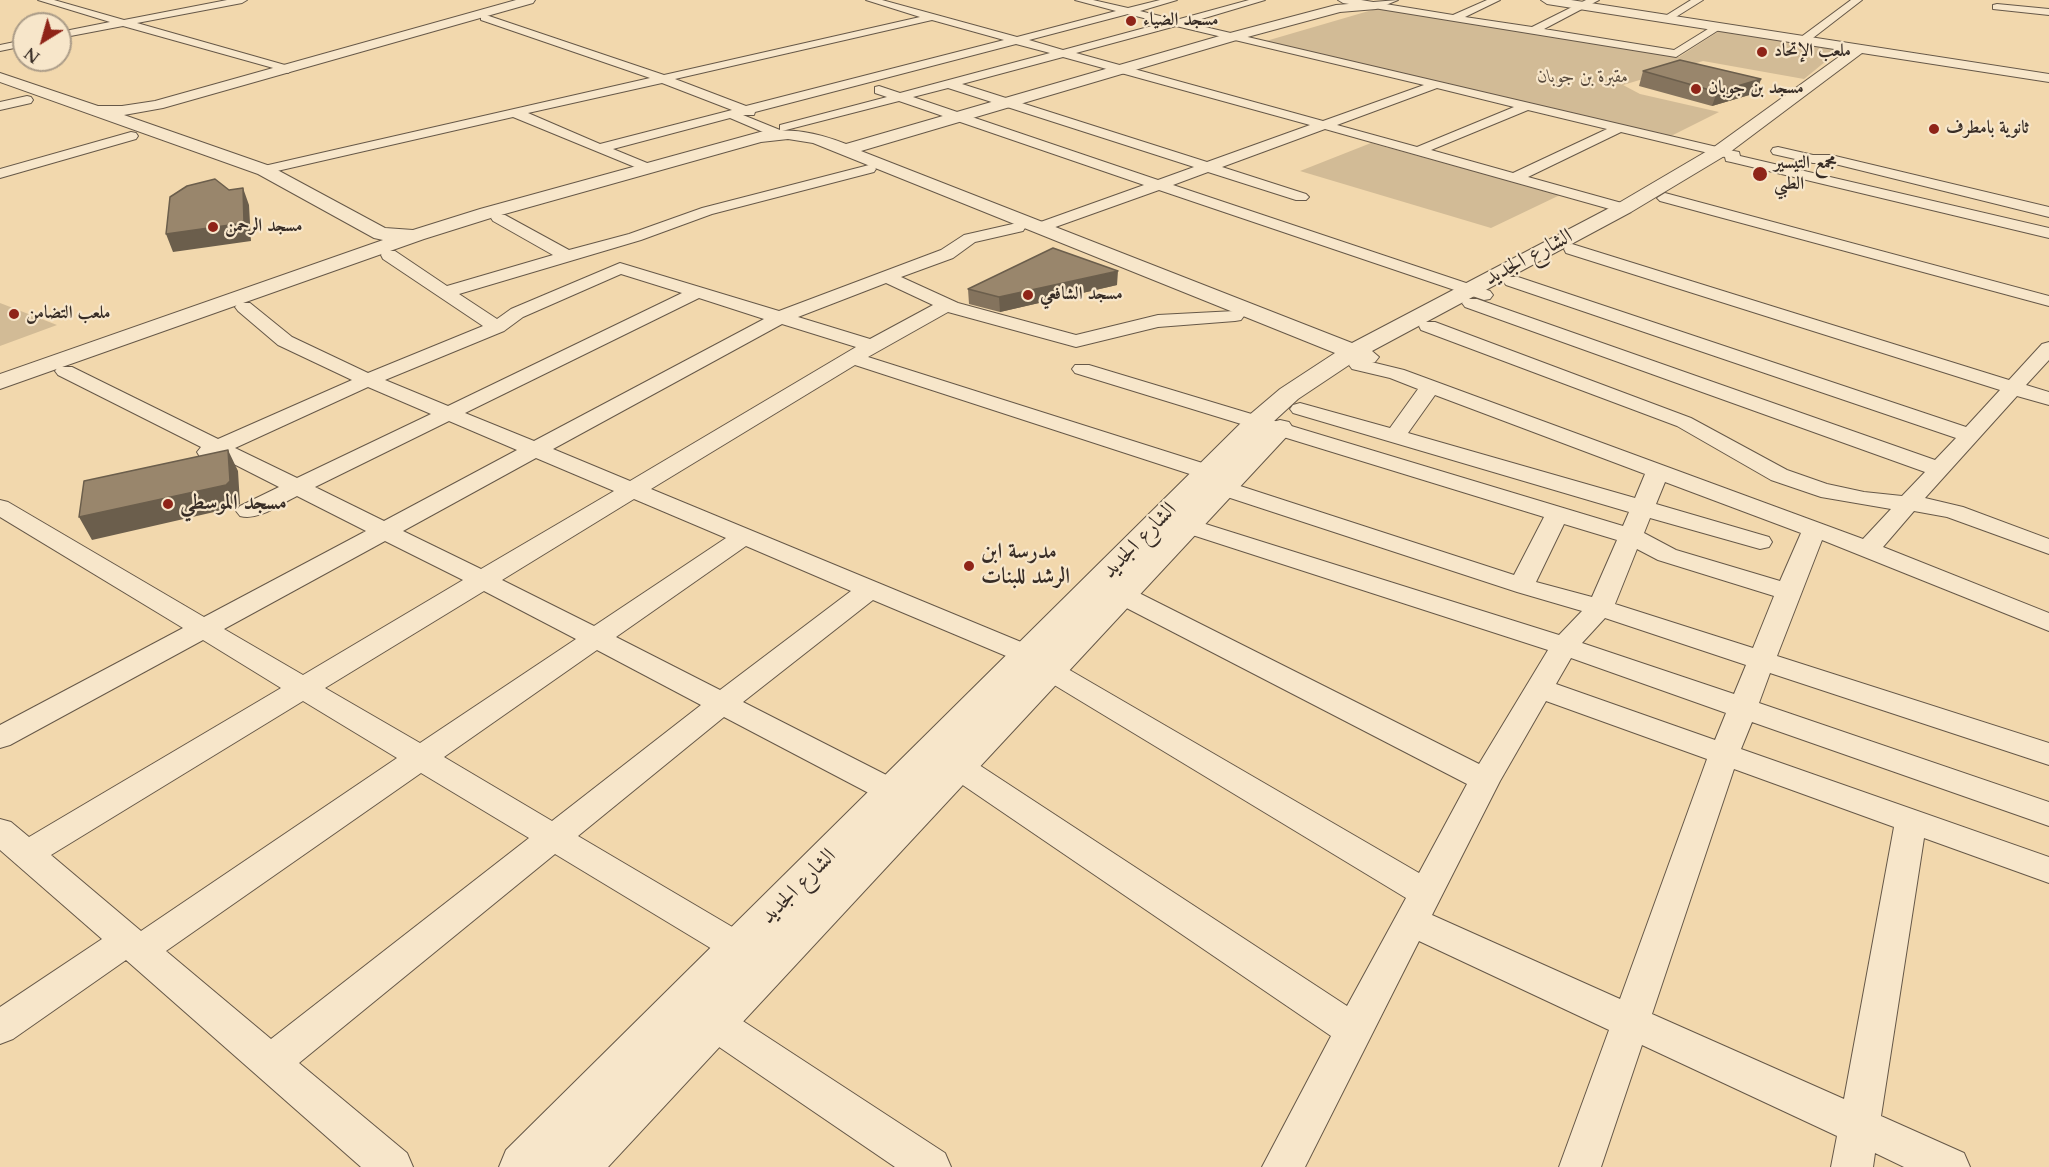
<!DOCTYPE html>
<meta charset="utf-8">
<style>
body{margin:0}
#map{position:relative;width:2049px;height:1167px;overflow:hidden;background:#f2d8ad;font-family:Cardo,serif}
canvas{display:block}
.north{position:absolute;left:12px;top:12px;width:60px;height:60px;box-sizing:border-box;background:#f7e6ca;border:2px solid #ab9c88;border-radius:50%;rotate:217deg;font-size:16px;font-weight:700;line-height:24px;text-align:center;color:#382d26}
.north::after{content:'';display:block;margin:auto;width:21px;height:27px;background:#8f2418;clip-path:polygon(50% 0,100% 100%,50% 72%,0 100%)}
</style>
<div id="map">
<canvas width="2049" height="1167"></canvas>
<div class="north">N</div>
</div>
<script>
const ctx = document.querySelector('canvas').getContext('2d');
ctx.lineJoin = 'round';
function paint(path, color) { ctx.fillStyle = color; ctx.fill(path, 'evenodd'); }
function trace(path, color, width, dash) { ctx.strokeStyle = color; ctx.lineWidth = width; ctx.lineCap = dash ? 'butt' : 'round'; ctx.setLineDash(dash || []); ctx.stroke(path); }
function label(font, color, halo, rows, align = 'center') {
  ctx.font = font + ' Cardo,Amiri,serif'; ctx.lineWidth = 4.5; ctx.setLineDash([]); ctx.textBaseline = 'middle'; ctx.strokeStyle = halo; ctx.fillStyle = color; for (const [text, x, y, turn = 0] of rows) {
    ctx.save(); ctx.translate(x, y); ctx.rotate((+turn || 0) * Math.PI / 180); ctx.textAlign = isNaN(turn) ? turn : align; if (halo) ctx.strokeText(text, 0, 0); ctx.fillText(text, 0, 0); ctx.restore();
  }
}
const green = new Path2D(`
 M1379 8 1679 57 1724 28 1842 48 1804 79 1703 61 1623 85 1640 94 1719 112 1671 136 1266 41Z
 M1371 143 1560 195 1491 228 1300 171Z
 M0 303 57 325 0 346Z`);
const minor = new Path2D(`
 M38 0H54L124 20 227 0H247L242 3 137 23 292 67 294 69 288 73 284 71 123 26 60 38V32L110 22Z
 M866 0H882L1017 37 1116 11 1075 0H1093L1128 8 1160 0H1177L1140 11 1176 20 1249 0H1265L1188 23 1734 151 1739 152 1740 156 2049 228V238L1731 162 1726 161 1725 157 1621 132 1528 177 1629 205 1632 208 1624 213 1325 129 1222 167 1306 194 1309 197 1306 200H1296L1208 172 1173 185 1490 291 1493 295 1490 299 1484 300 1159 190 1047 230H1035L1033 227 1035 224 1144 185 899 101 782 131 784 134 782 137 777 138 730 118 613 149 652 165 654 168 647 172 513 117 264 174 257 170 264 166 650 78 481 20V16H489L664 75 920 17ZM1128 14 1163 23 1063 50 1029 40ZM932 20 1004 40 746 106 675 79ZM1176 26 1424 85 1323 121 1076 53ZM1016 44 1050 53 900 93 879 86 875 87V93L887 97 780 125V130L743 115H754L755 112ZM1063 57 1310 125 1207 162 962 84ZM662 83 732 110 600 144 528 113ZM948 88 1194 167 1158 180 913 97ZM1437 88 1514 107 1417 147 1337 125ZM1528 110 1607 129 1513 173 1431 150Z
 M1338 0H1361L1453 15 1487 0H1500L1465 17 1532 27 1586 0H1599L1544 29 1674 50 1716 24 1725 26 1676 57 1343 3Z
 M1691 0H1703L1671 20 1662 18Z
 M1851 0H1862L1809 41H1801V37Z
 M1997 4 2049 9V15L1993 9V5Z
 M24 40V46L0 51V45Z
 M27 96 31 97 33 100 31 103 0 110V102Z
 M131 132 136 133 138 136 136 139 0 178V169Z
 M1778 147 1813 155H1831L2049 207V217L1831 163H1813L1773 154 1771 151 1773 148Z
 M869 165 874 166 876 169 874 172 712 214 641 240 459 294 497 319 511 309 620 263 779 311 941 250 964 235 1017 223 1023 225 1025 228 1023 231 975 242 953 258 901 277 958 303 1076 335 1158 315 1235 311 1241 312 1244 316 1241 320 1235 321 1158 327 1076 347 948 312 868 357 1215 467 1218 472 1215 477 1207 479 1199 477 855 365 651 489 1038 649 1042 655 1038 661 1028 664 1018 661 873 600 743 702 904 784 909 792 904 800 893 803 882 800 724 717 578 836 751 938 757 948 751 958 739 963 727 958 555 854 299 1063 407 1153 413 1167H361L126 960 13 1039 0 1044V1007L102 939 0 850V819L11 822 29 837 281 688 203 640 10 745 0 748V725L183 628 0 517V500L8 502 204 617 366 531 297 496C280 504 259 521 240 516L236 511 240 506 279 487 218 456 208 459 200 457 197 452 201 447 58 375 55 371 58 367H72L218 439 352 380 278 345 238 311 235 307 238 303H250L292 337 368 373 483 326 383 259 381 255 383 251H395L447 286 553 255 493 221 491 218 493 215H505L569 250 629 234 702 208ZM621 274 682 293 448 406 385 380 504 331 523 317ZM886 283 933 305 870 339 798 317ZM699 298 764 319 534 441 465 413ZM782 324 856 347 630 481 553 449ZM368 387 431 414 297 478 235 448ZM449 421 517 450 384 521 315 487ZM536 458 614 491 481 569 403 531ZM634 499 726 538 594 626 502 580ZM385 541 463 580 303 675 224 629ZM746 546 851 591 720 690 616 637ZM484 591 576 639 420 743 325 688ZM597 650 701 705 552 821 444 757ZM303 701 397 758 141 931 51 855ZM421 773 529 838 271 1039 166 951Z
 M1665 193 2049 296V306L1660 201 1657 198Z
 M1572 244 2009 380 2042 344 2049 342V360L2026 385 2049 392V405L2017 396 1925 498 1963 507 2049 539V554L1947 517 1914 511 1883 547 2049 613V631L1822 540 1777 656 2049 743V765L1770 673 1759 703 2049 802V826L1752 722 1741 749 2049 857V883L1924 838 1881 1116 1964 1153 1970 1167H1904L1875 1153 1873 1167H1831L1837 1136 1642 1045 1601 1167H1559L1609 1030 1419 941 1305 1167H1262L1331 1036 948 775 944 767 948 759 959 756 970 759 1347 1006 1406 898 1041 677 1037 671 1041 665 1051 662 1061 665 1419 873 1467 784 1113 601 1109 595 1113 589 1122 587 1131 589 1479 764 1548 650 1180 531 1176 526 1180 521 1188 519 1196 521 1559 635 1582 611 1517 592 1215 493 1212 488 1215 483 1223 481 1231 483 1514 575 1544 517 1075 373 1072 369 1075 365H1089L1623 526 1629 512 1293 413 1290 409 1293 405 1300 403 1390 428 1418 389 1390 378 1352 369 1349 365 1352 361 1359 359 1404 370 1863 539 1891 509 1821 497 1771 480 1677 426 1421 330 1419 326 1421 322H1435L1691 418 1787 470 1827 484 1864 492 1902 496 1925 472 1465 307 1462 303 1465 299H1477L1935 460 1956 438 1506 285 1503 281 1506 277H1518L1966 427 2000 390 1566 253 1564 249 1566 245ZM1435 395 1645 474 1635 498 1408 433ZM1665 482 1801 533 1780 581 1676 550 1644 533 1650 518 1760 549 1769 547 1772 542 1769 537 1656 504ZM1564 524 1617 540 1592 597 1536 582ZM1637 549 1658 560 1774 596 1753 648 1615 604ZM1605 618 1746 665 1734 694 1582 643ZM1571 658 1726 713 1715 740 1556 684ZM1546 701 1707 759 1620 999 1432 915 1500 781ZM1734 769 1894 827 1844 1099 1652 1014Z
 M713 1006 726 1010 945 1153 951 1167H895L700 1034 694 1022 700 1010Z`);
const tertiary = new Path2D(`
 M516 0H535L533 3 163 108 124 115 270 166 385 228 413 230 480 209 760 132C793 128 815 132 846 144L1230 33 1336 5 1398 0 1376 9 1340 12 1240 39 861 151 1352 343 1617 204 1714 147 1847 51 1547 4 1541 0H1571L2049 74V82L1862 53 1726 155 1631 212 1372 351 1379 357 1375 362 1367 364 1355 361 1298 399 1273 422 1280 420 1289 422 1293 428 1289 434 608 1167H499L506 1150 1247 417 1280 389 1335 353 813 143 788 139 761 142 494 217 424 239 0 389V374L383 240 374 238 258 174 0 82V73L98 106H122L155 101Z`);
const wall = new Path2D(`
 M1643 71 1761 79 1756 93 1712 106 1639 86Z
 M1117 285 1000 312 969 304 968 289Z`);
const shadedWall = new Path2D(`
 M1761 79 1756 93 1712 106 1717 92Z
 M243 188 249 205 251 241 173 252 166 234Z
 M1118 271 1117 285 1000 312 999 297Z
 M228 450 238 471 240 504 236 507 92 540 79 517Z`);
const building = new Path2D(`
 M1680 60 1761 79 1717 92 1643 71Z
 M215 179 229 190 243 188 244 223 166 234 170 197 187 186Z
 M1053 248 1118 271 999 297 968 289Z
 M228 450 230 481 226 485 79 517 84 481Z`);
const markers = [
 [1131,21,6,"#8f2418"],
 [1762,52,6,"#8f2418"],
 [1696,89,6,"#8f2418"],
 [1934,129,6,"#8f2418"],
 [1760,174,8,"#8f2418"],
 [213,227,6,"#8f2418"],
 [1028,295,6,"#8f2418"],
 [14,314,6,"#8f2418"],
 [168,504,6,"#8f2418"],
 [969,566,6,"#8f2418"]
];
const farPoinames = [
 ["مسجد الضياء",1143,21],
 ["ملعب الإتحاد",1774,52],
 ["مسجد بن جوبان",1708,89],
 ["ثانوية بامطرف",1946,129],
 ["مجمع التيسير",1774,164],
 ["الطبي",1774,185],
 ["مسجد الرحمن",225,227],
 ["مسجد الشافعي",1040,295],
 ["ملعب التضامن",26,314]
];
const farParknames = [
 ["مقبرة بن جوبان",1583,78]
];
const streetNames = [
 ["الشارع الجديد",1529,258,-28],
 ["الشارع الجديد",1140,541,-46],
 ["الشارع الجديد",799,887,-45]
];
const poiNames = [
 ["مسجد الموسطي",180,504],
 ["مدرسة ابن",981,553],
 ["الرشد للبنات",981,578]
];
paint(green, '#d2bb96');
trace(minor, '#665848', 2);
trace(tertiary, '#665848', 2);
paint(minor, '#f7e6ca');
paint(tertiary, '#f7e6ca');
paint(wall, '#84735d');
paint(shadedWall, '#6b5e4c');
paint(building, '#99866c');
trace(building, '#6b5e4c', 1.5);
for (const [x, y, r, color] of markers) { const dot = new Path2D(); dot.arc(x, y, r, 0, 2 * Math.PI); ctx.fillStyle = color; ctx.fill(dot); trace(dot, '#f7e6ca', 2); }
label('bold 18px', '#382d26', '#f7e6ca', farPoinames, 'left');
label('italic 18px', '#57493c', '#f7e6ca', farParknames);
label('22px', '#382d26', '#f7e6ca', streetNames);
label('bold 22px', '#382d26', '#f7e6ca', poiNames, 'left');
</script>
